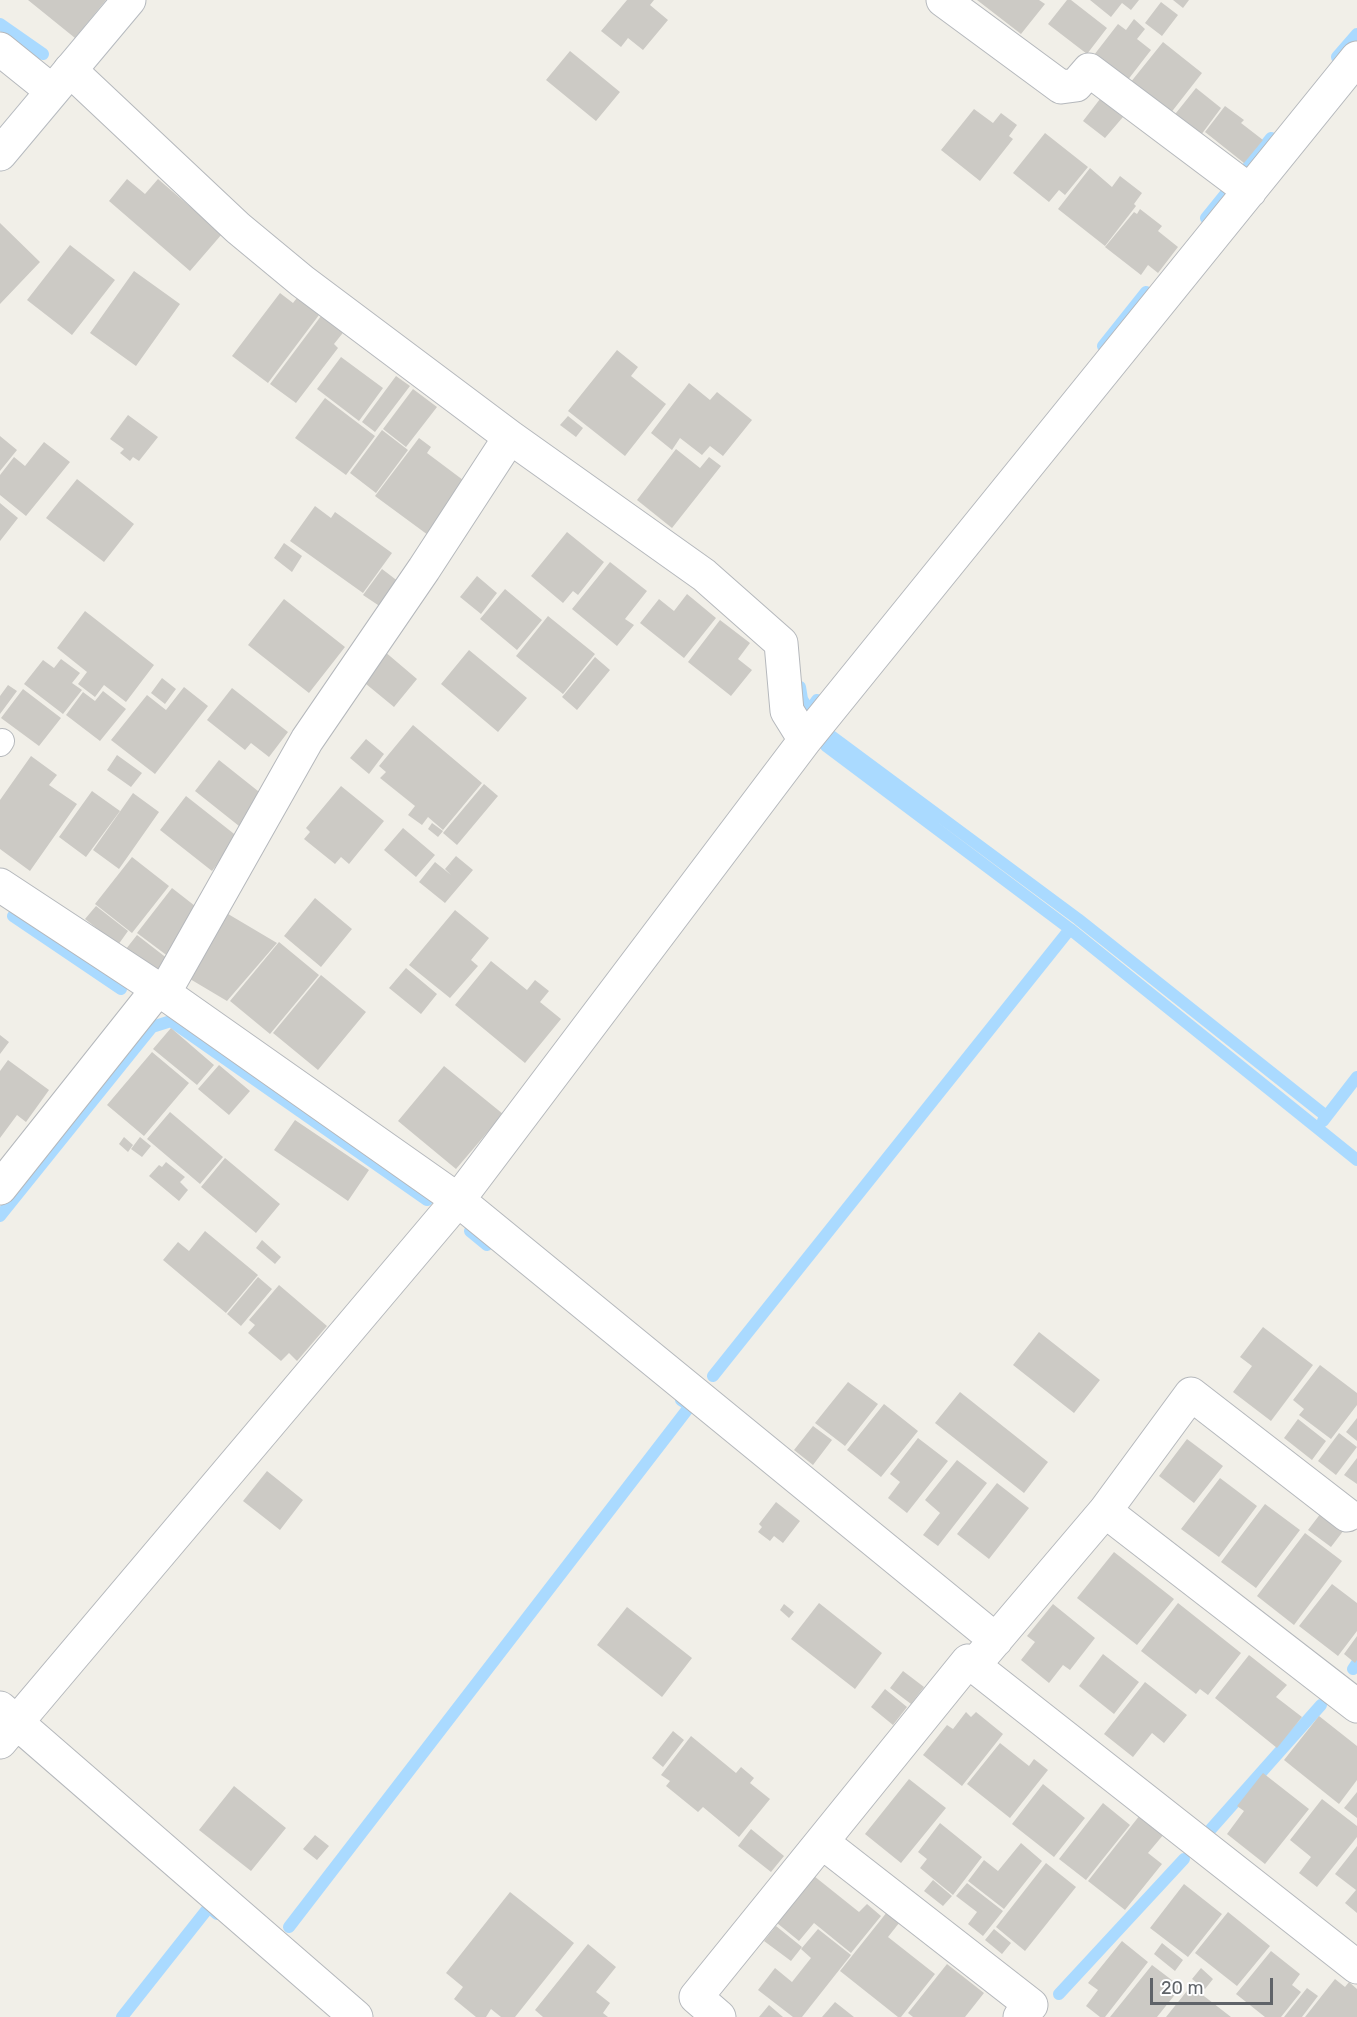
<!DOCTYPE html>
<style>
body{margin:0}
#map{position:relative;width:1357px;height:2017px;overflow:hidden;background:#f1efe8;font-family:Rubik,sans-serif}
canvas{display:block}
.scale{position:absolute;left:1150px;top:1978px;width:123px;height:27px;box-sizing:border-box;border:3px solid #5f6368;border-top:0;padding-left:8px;font-size:18px;line-height:21px;white-space:nowrap;color:#5f6368;-webkit-text-stroke:4px #fff;paint-order:stroke}
</style>
<div id="map">
<canvas width="1357" height="2017"></canvas>
<div class="scale">20 m</div>
</div>
<script>
const ctx = document.querySelector('canvas').getContext('2d');
ctx.lineJoin = 'round';
function trace(path, color, width, dash) { ctx.strokeStyle = color; ctx.lineWidth = width; ctx.lineCap = dash ? 'butt' : 'round'; ctx.setLineDash(dash || []); ctx.stroke(path); }
function paint(path, color) { ctx.fillStyle = color; ctx.fill(path, 'evenodd'); }
const stream = new Path2D(`
 M0 24 43 54
 M1337 57 1357 34
 M1249 165 1271 138
 M1206 218 1227 192
 M1103 346 1146 292
 M800 687 802 699 809 711 817 700
 M830 735 1078 919 1326 1116
 M826 746 1070 929 1357 1160
 M13 916 121 989
 M1323 1121 1357 1077
 M0 1216 152 1027 171 1021 427 1200
 M470 1231 487 1245
 M713 1376 1070 929
 M1353 1669 1357 1663
 M1211 1829 1321 1705
 M289 1927 690 1406 681 1400
 M1059 1994 1184 1859
 M122 2017 209 1907 217 1914`);
const building = new Path2D(`
 M28 0H106L75 38Z
 M627 0H654L650 5 668 20 643 50 628 38 621 47 601 31Z
 M977 0H1039L1045 4 1021 34Z
 M1067 0H1071L1107 28 1087 54 1048 24Z
 M1090 0H1139L1131 10 1122 3 1111 17Z
 M1173 0H1189L1183 8Z
 M1161 2 1178 15 1162 36 1145 23Z
 M1134 19 1145 29 1137 39 1151 50 1127 81 1094 55 1118 24 1126 30Z
 M1163 42 1202 73 1170 114 1130 83Z
 M570 51 620 92 596 121 546 80Z
 M1196 88 1221 108 1198 139 1172 118Z
 M1100 99 1123 117 1105 138 1083 121Z
 M1225 106 1244 120 1241 123 1263 140 1244 163 1205 132Z
 M974 109 993 123 1001 113 1017 125 1009 136 1013 139 980 181 941 150Z
 M1045 133 1088 167 1065 195 1059 190 1049 202 1013 173Z
 M1090 168 1112 187 1120 176 1142 193 1134 204 1136 206 1105 246 1058 209Z
 M127 179 145 194 158 179 222 234 190 271 109 201Z
 M1140 209 1162 226 1158 231 1178 247 1158 273 1148 265 1141 275 1105 247 1134 212 1137 214Z
 M0 223 40 262 0 304Z
 M70 245 115 280 72 335 27 300Z
 M134 271 180 304 136 366 90 333Z
 M280 293 293 303 300 294 322 311 268 383 232 356Z
 M324 312 346 329 334 344 338 348 296 403 270 384Z
 M617 350 638 367 631 376 666 404 625 456 568 411Z
 M341 357 383 388 359 421 317 389Z
 M396 376 410 386 375 432 362 422Z
 M689 383 710 400 717 392 752 420 723 456 710 446 702 455 680 438 672 450 651 433Z
 M413 389 437 407 406 447 383 429Z
 M325 398 375 436 346 475 295 438Z
 M128 415 158 437 139 461 133 457 130 461 120 453 124 449 110 439Z
 M568 416 583 428 576 437 560 425Z
 M382 430 408 450 376 493 350 473Z
 M0 436 17 450 0 471Z
 M419 438 431 447 427 453 467 483 428 535 375 496Z
 M44 442 70 462 26 516 0 495V475L14 457 25 466Z
 M676 449 700 468 709 457 721 466 672 528 637 500Z
 M77 479 134 524 104 562 46 518Z
 M0 503 18 518 0 541Z
 M315 506 331 518 335 512 392 553 363 593 290 541Z
 M567 532 604 562 578 595 573 591 563 603 531 576Z
 M284 543 302 556 292 572 274 558Z
 M610 562 647 591 625 619 634 625 617 646 572 609Z
 M382 569 399 582 381 607 363 595Z
 M477 576 497 593 481 614 460 597Z
 M505 589 542 620 517 650 480 619Z
 M687 594 716 618 684 658 640 623 659 599 674 611Z
 M284 599 345 647 309 693 248 645Z
 M85 611 154 665 126 702 104 685 95 697 78 684 87 672 57 648Z
 M548 616 595 654 563 694 516 656Z
 M720 620 750 643 738 659 752 670 731 696 688 662Z
 M469 650 527 698 498 732 441 684Z
 M384 651 417 679 394 707 360 679Z
 M595 657 610 670 577 710 562 697Z
 M61 659 80 673 72 683 82 690 63 714 24 684 43 660 54 668Z
 M162 678 176 689 165 704 151 693Z
 M8 685 17 691 0 714V696Z
 M184 687 208 706 155 774 111 740 147 695 166 710Z
 M232 688 288 732 269 757 251 743 245 750 207 720Z
 M23 689 61 718 39 746 1 718Z
 M103 691 126 709 100 741 66 715 83 692 95 701Z
 M413 725 482 783 443 830 428 817 422 825 408 815 415 806 380 778 386 772 379 766Z
 M366 739 384 754 369 774 350 758Z
 M117 755 142 773 131 787 107 770Z
 M31 756 57 775 49 785 77 804 30 871 0 849V800Z
 M219 760 263 795 239 826 195 791Z
 M484 784 498 796 457 845 443 833Z
 M341 786 384 821 349 864 341 857 335 864 304 839 310 832 306 828Z
 M92 791 120 811 86 857 59 837Z
 M133 793 159 812 119 869 93 850Z
 M186 796 238 837 212 871 160 830Z
 M432 823 443 831 438 837 428 829Z
 M403 828 435 855 416 877 384 850Z
 M456 856 473 870 445 903 419 882 435 862 451 875 445 869Z
 M132 857 169 886 132 933 95 904Z
 M172 888 204 913 169 957 137 933Z
 M315 898 352 929 321 967 284 936Z
 M96 906 128 931 118 945 85 919Z
 M455 910 489 938 471 960 478 966 450 998 409 965Z
 M223 911 277 943 227 1001 185 976Z
 M137 935 168 959 157 973 126 949Z
 M279 942 319 975 270 1034 230 1001Z
 M491 961 527 990 535 980 549 991 540 1002 561 1019 525 1063 455 1005Z
 M406 968 437 994 421 1014 389 988Z
 M321 975 366 1012 318 1070 273 1033Z
 M171 1028 214 1065 197 1085 153 1049Z
 M0 1035 9 1042 0 1054Z
 M152 1052 189 1083 144 1136 107 1105Z
 M8 1060 49 1090 26 1122 17 1115 0 1138V1071Z
 M219 1065 250 1091 229 1115 198 1089Z
 M444 1066 503 1114 456 1169 398 1121Z
 M170 1112 223 1157 200 1184 147 1139Z
 M295 1120 369 1170 348 1201 274 1150Z
 M124 1137 133 1145 128 1152 119 1144Z
 M140 1137 151 1146 142 1157 131 1149Z
 M225 1158 280 1204 256 1233 201 1187Z
 M166 1162 185 1177 180 1182 188 1190 179 1201 149 1176 159 1165 162 1167Z
 M205 1231 258 1275 226 1313 163 1260 178 1242 189 1251Z
 M262 1240 281 1257 275 1264 256 1248Z
 M258 1277 272 1289 241 1326 227 1314Z
 M279 1285 327 1326 297 1361 289 1353 281 1361 248 1333 255 1325 249 1320Z
 M1263 1327 1313 1365 1271 1421 1233 1392 1252 1366 1240 1357Z
 M1039 1332 1100 1380 1074 1413 1013 1365Z
 M1320 1365 1357 1393V1405L1331 1439 1299 1415 1304 1409 1293 1400Z
 M848 1382 878 1404 845 1446 815 1423Z
 M960 1392 1048 1462 1024 1493 935 1423Z
 M884 1404 918 1431 881 1477 847 1450Z
 M1357 1418V1441L1346 1432Z
 M1298 1419 1326 1441 1312 1460 1284 1438Z
 M813 1426 832 1440 813 1465 794 1450Z
 M1339 1433 1357 1447 1336 1475 1318 1461Z
 M918 1438 948 1461 907 1513 888 1498 900 1482 890 1474Z
 M1187 1439 1223 1466 1194 1503 1159 1476Z
 M1357 1458V1484L1344 1475Z
 M957 1460 987 1483 938 1546 923 1535 940 1513 925 1500Z
 M267 1471 303 1500 280 1530 243 1501Z
 M1220 1478 1257 1506 1219 1557 1181 1529Z
 M997 1483 1029 1508 989 1559 957 1534Z
 M776 1502 800 1521 783 1543 774 1536 770 1541 758 1532 762 1527 759 1524Z
 M1265 1504 1300 1530 1256 1588 1221 1562Z
 M1324 1509 1347 1526 1331 1547 1308 1530Z
 M1305 1533 1342 1561 1294 1625 1257 1596Z
 M1114 1552 1174 1599 1137 1645 1077 1598Z
 M1332 1584 1357 1603V1631L1338 1656 1299 1626Z
 M819 1603 882 1653 855 1689 791 1639Z
 M1178 1603 1241 1653 1208 1695 1200 1689 1196 1694 1141 1651Z
 M784 1604 794 1612 789 1618 780 1610Z
 M1053 1604 1095 1638 1070 1670 1063 1665 1049 1683 1021 1660 1035 1642 1027 1636Z
 M627 1607 692 1658 662 1697 597 1645Z
 M1357 1636V1660L1355 1663 1344 1654Z
 M1103 1654 1139 1682 1114 1714 1079 1686Z
 M1249 1655 1287 1685 1276 1697 1302 1717 1277 1748 1215 1698Z
 M903 1671 924 1687 911 1704 890 1688Z
 M1145 1682 1187 1715 1164 1743 1152 1733 1133 1757 1104 1734Z
 M885 1689 907 1707 893 1725 871 1707Z
 M966 1712 971 1717 976 1712 1003 1734 962 1786 923 1755 947 1725 953 1729Z
 M1319 1716 1357 1746V1780L1339 1804 1284 1760Z
 M673 1731 684 1740 663 1767 652 1758Z
 M691 1736 736 1773 741 1767 754 1778 750 1783 770 1799 739 1837 703 1807 698 1812 666 1786 670 1781 661 1775Z
 M1000 1743 1029 1766 1034 1759 1048 1770 1010 1818 967 1784Z
 M1263 1773 1309 1809 1265 1864 1227 1834 1244 1811 1237 1806Z
 M909 1779 946 1808 901 1863 865 1834Z
 M1043 1784 1085 1818 1054 1857 1012 1824Z
 M234 1786 286 1828 251 1871 199 1830Z
 M1357 1792V1818L1344 1808Z
 M1322 1799 1357 1826V1837L1317 1887 1299 1873 1311 1857 1290 1840Z
 M1103 1803 1130 1825 1086 1880 1059 1859Z
 M1140 1815 1164 1834 1148 1853 1162 1864 1125 1910 1088 1881Z
 M940 1823 982 1857 953 1895 920 1868 927 1859 918 1852Z
 M751 1829 784 1856 771 1872 738 1846Z
 M315 1835 329 1846 317 1860 303 1849Z
 M1021 1843 1042 1861 1004 1909 968 1881 984 1860 998 1871Z
 M1357 1846V1913L1345 1903 1356 1890 1335 1874Z
 M1046 1863 1076 1887 1025 1951 996 1927Z
 M814 1876 859 1912 867 1904 881 1916 851 1953 814 1923 799 1941 777 1923Z
 M933 1880 952 1896 943 1906 924 1891Z
 M967 1883 1003 1911 983 1936 968 1924 977 1912 956 1896Z
 M1184 1884 1222 1914 1188 1957 1150 1928Z
 M510 1892 574 1943 515 2017H501L491 2009 486 2017H476L454 1999 463 1987 446 1973Z
 M891 1907 903 1918 888 1937 935 1974 901 2017H898L840 1971Z
 M1228 1912 1270 1946 1237 1986 1195 1953Z
 M776 1926 802 1947 791 1961 764 1941Z
 M818 1929 851 1955 802 2017H793L758 1990 775 1968 792 1982 811 1958 801 1949Z
 M994 1929 1011 1943 1002 1954 985 1940Z
 M1122 1941 1148 1962 1105 2017H1100L1086 2006 1098 1990 1088 1983Z
 M1162 1943 1183 1960 1175 1971 1154 1954Z
 M588 1944 616 1967 596 1992 610 2003 603 2013 608 2017H543L535 2010Z
 M1271 1951 1300 1974 1292 1985 1301 1992 1281 2017H1265L1236 1994Z
 M947 1964 984 1993 965 2017H913L908 2013Z
 M1152 1965 1181 1987 1157 2017H1110Z
 M1201 1968 1213 1979 1205 1989 1192 1979Z
 M1335 1979 1345 1987 1349 1982 1357 1989V2017H1305Z
 M1191 1986 1231 2017H1166Z
 M1307 1988 1318 1996 1302 2017H1284Z
 M835 2002 854 2017H822Z
 M769 2005 783 2017H759Z`);
const lane = new Path2D(`
 M0 744 2 741`);
const street = new Path2D(`
 M943 0 1061 87 1076 85 1089 70 1250 191
 M0 49 52 91
 M70 70 238 228 302 281 510 437 704 575 781 643 787 711 805 740
 M0 885 164 993 458 1200 996 1640
 M164 993 307 740 424 569 510 437
 M0 1188 158 989
 M1105 1511 1357 1706
 M981 1657 1105 1511 1191 1394 1347 1515
 M0 1708 356 2017
 M0 1742 458 1200 805 740 1357 58
 M822 1842 1031 2005 1020 2017
 M719 2017 696 1997 968 1661 1357 1967`);
const secondary = new Path2D(`
 M0 154 129 0`);
trace(stream, '#aadaff', 12);
paint(building, '#cccac5');
trace(lane, '#b5b8bc', 26);
trace(street, '#b5b8bc', 35);
trace(secondary, '#b6babf', 35);
trace(lane, '#fff', 24);
trace(street, '#fff', 33);
trace(secondary, '#fff', 33);
</script>
